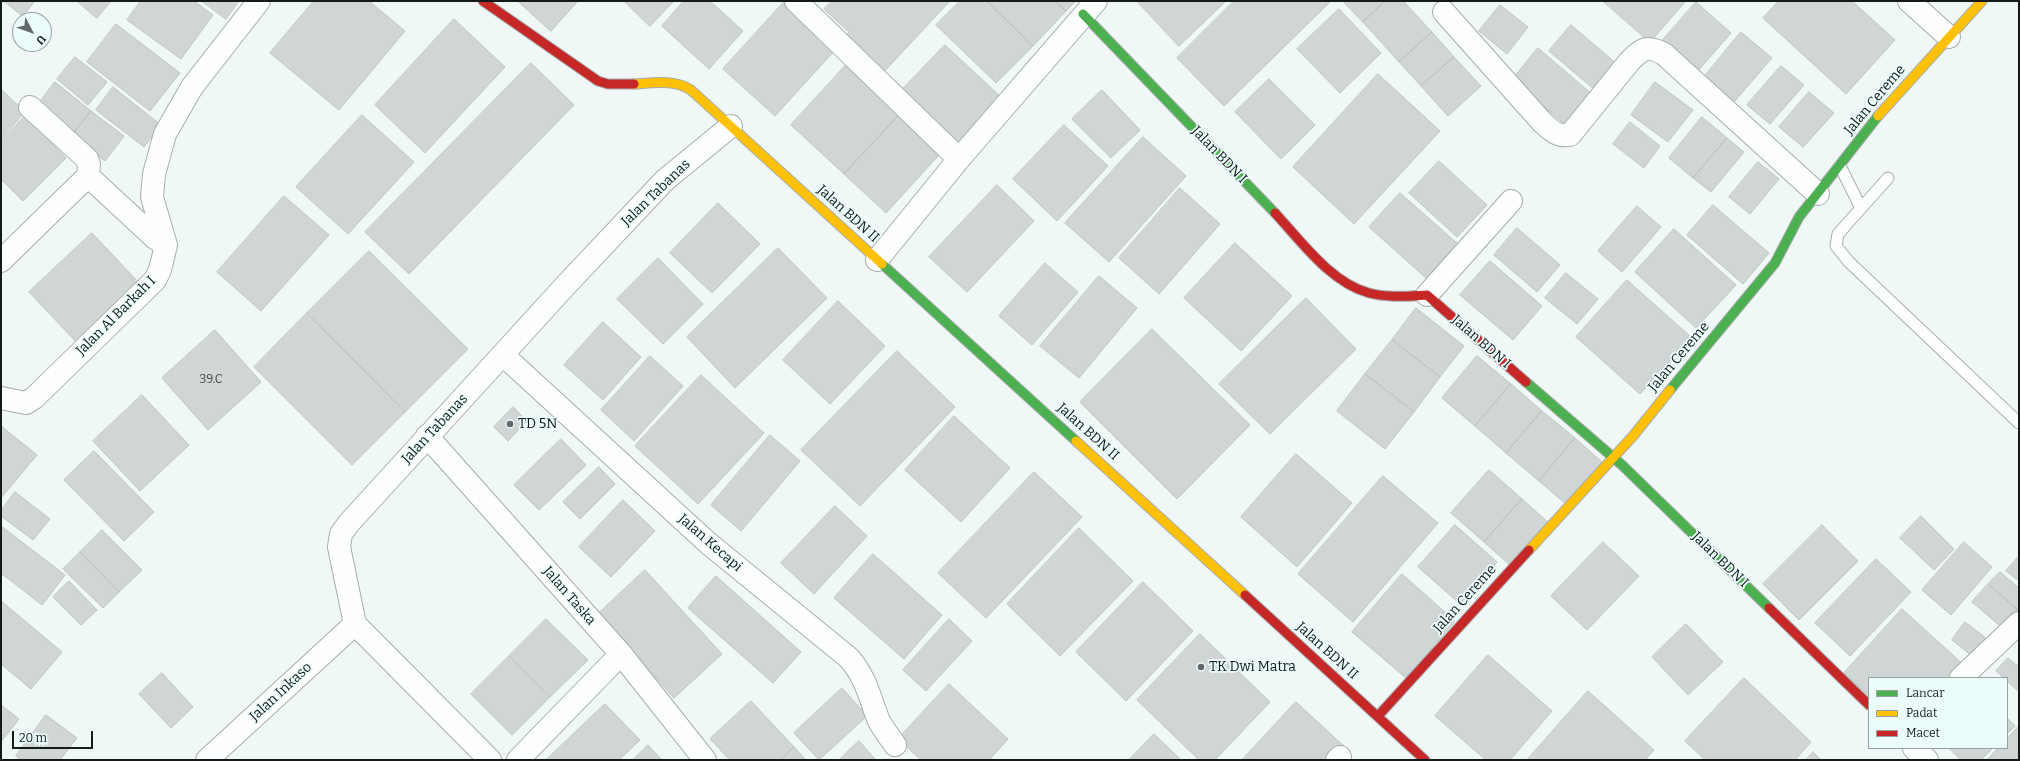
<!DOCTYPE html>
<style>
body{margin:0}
#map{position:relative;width:2020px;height:761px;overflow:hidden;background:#f0f8f7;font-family:Bitter,serif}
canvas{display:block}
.frame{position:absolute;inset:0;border:2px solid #141a19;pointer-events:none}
.legend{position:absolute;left:1868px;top:677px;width:140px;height:72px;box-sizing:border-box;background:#ecfcfa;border:1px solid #96a2a0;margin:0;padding:5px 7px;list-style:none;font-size:12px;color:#141a19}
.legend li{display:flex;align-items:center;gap:8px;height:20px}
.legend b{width:20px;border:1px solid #96a2a0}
.north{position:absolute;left:12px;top:12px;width:40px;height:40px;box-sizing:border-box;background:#ecfcfa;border:1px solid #96a2a0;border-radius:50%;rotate:131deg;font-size:11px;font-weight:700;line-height:16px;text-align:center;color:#141a19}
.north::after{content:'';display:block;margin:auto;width:14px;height:18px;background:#616867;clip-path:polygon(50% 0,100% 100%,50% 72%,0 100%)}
.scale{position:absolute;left:12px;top:731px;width:81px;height:18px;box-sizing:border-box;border:2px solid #141a19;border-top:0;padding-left:5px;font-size:12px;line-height:14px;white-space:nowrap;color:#141a19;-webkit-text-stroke:3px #ecfcfa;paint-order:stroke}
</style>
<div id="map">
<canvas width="2020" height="761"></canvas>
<div class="frame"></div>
<ul class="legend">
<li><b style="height:5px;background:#4caf50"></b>Lancar</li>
<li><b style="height:5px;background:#ffc107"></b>Padat</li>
<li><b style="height:5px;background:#c62828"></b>Macet</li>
</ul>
<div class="north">U</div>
<div class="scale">20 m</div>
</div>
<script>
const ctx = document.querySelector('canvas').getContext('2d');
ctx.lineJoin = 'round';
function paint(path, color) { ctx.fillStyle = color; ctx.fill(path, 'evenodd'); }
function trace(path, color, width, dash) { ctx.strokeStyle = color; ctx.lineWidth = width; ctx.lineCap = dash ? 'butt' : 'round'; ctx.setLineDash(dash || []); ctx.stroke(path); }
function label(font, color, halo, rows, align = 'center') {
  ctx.font = font + ' Bitter,serif'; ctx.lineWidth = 3.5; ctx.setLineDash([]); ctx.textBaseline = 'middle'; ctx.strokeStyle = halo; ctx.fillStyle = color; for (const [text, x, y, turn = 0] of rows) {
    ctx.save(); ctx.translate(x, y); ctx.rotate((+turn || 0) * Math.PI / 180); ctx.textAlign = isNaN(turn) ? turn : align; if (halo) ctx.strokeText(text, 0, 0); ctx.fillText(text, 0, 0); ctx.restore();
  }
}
const building = new Path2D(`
 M4 1H35L23 16Z
 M77 1H111L97 18Z
 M141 1H194L213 15 181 59 127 20Z
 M202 1H239L226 19Z
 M314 1H369L405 31 339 110 270 53Z
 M518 1H578L551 31Z
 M624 1H674L650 26Z
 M684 1H710L743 31 709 69 662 26Z
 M832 1H950L879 77 841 41 849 32 824 9Z
 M960 1H987L1033 46 996 83 936 25Z
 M987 1H1055L1066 11 1033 46Z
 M1055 1H1076L1066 11Z
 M1137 1H1226L1179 46Z
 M1234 1H1331L1224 106 1177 58Z
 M1343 1H1385L1363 22Z
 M1385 1H1403L1432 32 1399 62 1363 22Z
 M1603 1H1686L1650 42Z
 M1779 1H1852L1895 40 1846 94 1763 18Z
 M784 2 836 49 775 116 723 69Z
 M1696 2 1731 33 1697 72 1662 41Z
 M1500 5 1528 27 1507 54 1479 31Z
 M1339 9 1381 53 1340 93 1297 49Z
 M454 19 505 67 425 153 375 105Z
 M116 24 180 73 150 111 87 62Z
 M1571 25 1618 65 1596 91 1549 51Z
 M1432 32 1454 57 1421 86 1399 62Z
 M1741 32 1772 58 1734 102 1704 77Z
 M945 45 1002 98 956 145 900 92Z
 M1538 48 1593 95 1567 126 1512 80Z
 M75 57 107 82 88 105 57 79Z
 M1454 57 1481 86 1448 116 1421 86Z
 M531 63 574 105 409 274 365 232Z
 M845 66 899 115 844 174 791 125Z
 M1781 66 1804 85 1770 124 1747 105Z
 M1378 74 1440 131 1354 224 1293 167Z
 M1269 79 1315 125 1281 159 1235 112Z
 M55 82 91 111 72 135 36 107Z
 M1655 82 1693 110 1668 142 1631 115Z
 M113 87 161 125 144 147 96 110Z
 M1 89 25 112 1 138Z
 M1102 90 1140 130 1111 158 1072 119Z
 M1809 92 1834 113 1803 147 1779 127Z
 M91 111 124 136 105 161 72 135Z
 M362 115 414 162 348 234 296 187Z
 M899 115 940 154 886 213 844 174Z
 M25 116 66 158 23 201 1 179V140Z
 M1702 117 1727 138 1693 178 1669 158Z
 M1630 122 1660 146 1644 168 1613 144Z
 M1064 125 1108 166 1057 221 1013 179Z
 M1143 137 1186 176 1109 262 1065 223Z
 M1727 138 1744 152 1711 192 1693 178Z
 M1439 161 1487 205 1457 237 1409 193Z
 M1758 162 1779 179 1750 214 1729 197Z
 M997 185 1034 221 967 292 929 257Z
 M1180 188 1220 224 1159 294 1119 258Z
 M1400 193 1458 244 1427 279 1369 227Z
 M284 196 329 235 261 311 217 272Z
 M718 203 760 244 712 293 670 253Z
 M1713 205 1769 253 1743 284 1687 235Z
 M1637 206 1661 227 1622 272 1598 251Z
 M1517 228 1560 265 1537 292 1494 255Z
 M1674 229 1736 285 1696 328 1635 272Z
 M92 233 142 286 79 345 29 292Z
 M1235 243 1292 296 1241 351 1184 298Z
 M778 248 827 298 735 388 687 337Z
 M369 251 468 349 405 412 307 313Z
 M658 258 703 304 663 344 617 299Z
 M1490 261 1542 306 1513 340 1460 295Z
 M1045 263 1078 292 1032 345 999 316Z
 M1566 273 1598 299 1577 324 1545 298Z
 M1099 276 1137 308 1079 378 1040 346Z
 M1627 280 1691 337 1640 394 1576 337Z
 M1306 298 1356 349 1270 434 1219 384Z
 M838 301 885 346 830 404 783 360Z
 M1416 308 1464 346 1440 377 1392 340Z
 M307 313 405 412 352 465 254 367Z
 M603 322 641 357 603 400 564 365Z
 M1152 329 1250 425 1177 499 1080 402Z
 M215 330 261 382 208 430 162 378Z
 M1392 340 1440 377 1414 412 1365 374Z
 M897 351 955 407 860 506 801 450Z
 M650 356 683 386 634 441 601 410Z
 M1477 356 1511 384 1475 426 1442 398Z
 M1365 374 1414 412 1385 449 1337 411Z
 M701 375 764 433 698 504 635 446Z
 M1511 384 1542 411 1506 453 1475 426Z
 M142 395 189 445 140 491 93 441Z
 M513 407 527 421 508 441 494 427Z
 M1542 411 1575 438 1539 481 1506 453Z
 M954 416 1010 468 961 522 905 470Z
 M1 426 37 455 1 498Z
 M770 435 800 461 741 531 711 505Z
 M1575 438 1602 462 1566 504 1539 481Z
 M561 439 586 465 539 510 514 485Z
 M94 451 154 512 124 541 64 480Z
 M1296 454 1352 503 1297 567 1241 517Z
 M599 467 615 484 580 519 563 502Z
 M1489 470 1522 499 1484 542 1451 513Z
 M1034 472 1082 517 986 618 938 573Z
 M1383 476 1438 523 1353 622 1298 574Z
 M15 492 50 519 33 540 1 516V511Z
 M1522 499 1549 523 1511 566 1484 542Z
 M623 500 655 531 611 577 579 547Z
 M835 506 867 536 814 594 781 563Z
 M1921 516 1954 549 1934 570 1900 538Z
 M1455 525 1497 562 1460 604 1418 567Z
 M1822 525 1858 561 1799 620 1763 584Z
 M1 526 65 575 42 605 1 573Z
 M1079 528 1133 581 1060 656 1007 604Z
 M102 530 142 570 119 592 80 552Z
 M1603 542 1639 576 1587 630 1551 596Z
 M1964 542 1992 567 1951 615 1922 590Z
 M80 552 119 592 103 608 63 569Z
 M873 554 942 615 904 659 834 598Z
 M2019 556V581L2006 571Z
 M1876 559 1911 592 1850 656 1815 623Z
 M645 570 722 654 674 698 598 614Z
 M2000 572 2019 588V611L1988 584Z
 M1402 574 1455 621 1406 678 1352 632Z
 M716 576 801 652 773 683 688 608Z
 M69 581 97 610 81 625 53 597Z
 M1143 582 1193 631 1126 701 1076 652Z
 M1988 584 2019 611V616L2006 631 1972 602Z
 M1 601 62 652 31 689 1 664Z
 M1902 609 1965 666 1954 678H1869V696L1844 673Z
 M546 619 588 660 550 697 509 656Z
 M949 619 972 641 926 691 903 670Z
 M1965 622 1991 642 1977 660 1952 640Z
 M1686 624 1723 662 1688 695 1652 657Z
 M1200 634 1270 702 1215 760H1199L1137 700Z
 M1488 655 1552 711 1510 760H1486L1435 716Z
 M509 656 550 697 512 735 471 694Z
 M2008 658 2019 667V692L2007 681V678H2004L1996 671Z
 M162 673 193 707 171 728 139 694Z
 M1744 678 1811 742 1795 760H1705L1685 741Z
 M949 684 1008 739 989 760H921L898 739Z
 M842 688 867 716 819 760 794 733Z
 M1588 691 1654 750 1645 760H1527Z
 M751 701 794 747 780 760H730L710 739Z
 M1296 702 1346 748 1335 760H1242Z
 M605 704 640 740 619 760H546Z
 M1 705 19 719 1 742Z
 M46 715 77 738 60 760H21L16 756Z
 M2007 718 2015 726 2007 734Z
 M2019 726V760H1987L1998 748H2007V739Z
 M1154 734 1181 760H1129Z
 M859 741 876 760H839Z
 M648 745 662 760H633Z
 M794 747 806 760H780Z
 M1949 748H1993L1981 760H1961Z
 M1813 752 1821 760H1806Z`);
const lane = new Path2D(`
 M1840 166 1861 208
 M1888 178 1838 234 1836 246 1849 262 2019 423`);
const street = new Path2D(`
 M796 1 959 159
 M1909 1 1949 37
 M1444 12 1542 122C1551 130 1557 137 1570 135L1629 62C1642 48 1647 45 1664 54L1818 194
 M30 107 87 159 89 164 88 176 155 238 166 245
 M877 260 959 159 1096 1
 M1 261 88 176
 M1427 295 1511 201
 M503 355 708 543 849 658C865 676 870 697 878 719 882 728 890 737 895 745
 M1 398 26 403 34 398 155 280 160 270 166 245 152 197 154 174 165 134 192 87 259 1
 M427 436 621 654 705 760
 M1961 678 2019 623
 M1914 748 1927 760
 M207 760 355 624
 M490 760 355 624 339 547 341 534 349 523 566 285 665 180 731 126
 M518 760 621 654
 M1337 760 1340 757`);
const fast = new Path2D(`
 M1083 14 1275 213
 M882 264 1076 441
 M1526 382 1622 465 1769 608
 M1670 390 1775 263 1799 217 1878 116`);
const slow = new Path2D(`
 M634 84C652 83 675 79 691 90L882 264
 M1878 116 1982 1
 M1076 441 1245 595
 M1529 550 1633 436 1670 390`);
const jam = new Path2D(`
 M483 1 598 81 608 84H634
 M1275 213C1301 241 1331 283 1369 293 1388 298 1408 296 1427 295L1526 382
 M1245 595 1425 760
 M1769 608 1869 705
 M1378 716 1529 550`);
const markers = [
 [510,424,4,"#616867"],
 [1201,667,4,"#616867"]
];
const numberNames = [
 ["39.C",211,380]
];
const streetNames = [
 ["Jalan Cereme",1875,100,-50],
 ["Jalan BDN I",1219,155,46],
 ["Jalan Tabanas",656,193,-44],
 ["Jalan BDN II",848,214,42],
 ["Jalan Al Barkah I",116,316,-45],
 ["Jalan BDN I",1481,342,41],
 ["Jalan Cereme",1679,357,-50],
 ["Jalan Tabanas",435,429,-47],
 ["Jalan BDN II",1088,432,42],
 ["Jalan Kecapi",710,543,41],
 ["Jalan BDN I",1720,560,44],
 ["Jalan Taska",569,596,49],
 ["Jalan Cereme",1465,599,-48],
 ["Jalan BDN II",1327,651,42],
 ["Jalan Inkaso",281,692,-43]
];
const poiNames = [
 ["TD 5N",518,424],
 ["TK Dwi Matra",1209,667]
];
paint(building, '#cfd6d5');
trace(building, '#bec4c3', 1);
trace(lane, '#a7adac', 13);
trace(street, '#a7adac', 24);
trace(fast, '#a7adac', 11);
trace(slow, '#a7adac', 11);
trace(jam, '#a7adac', 11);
trace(lane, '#fdfefe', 11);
trace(street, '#fdfefe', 22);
trace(fast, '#4caf50', 9);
trace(slow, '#ffc107', 9);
trace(jam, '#c62828', 9);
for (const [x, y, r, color] of markers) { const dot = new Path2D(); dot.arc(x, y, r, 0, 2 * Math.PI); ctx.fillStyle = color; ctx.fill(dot); trace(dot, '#ecfcfa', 1.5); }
label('12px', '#434948', null, numberNames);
label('14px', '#141a19', '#ecfcfa', streetNames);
label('14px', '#141a19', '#ecfcfa', poiNames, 'left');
</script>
